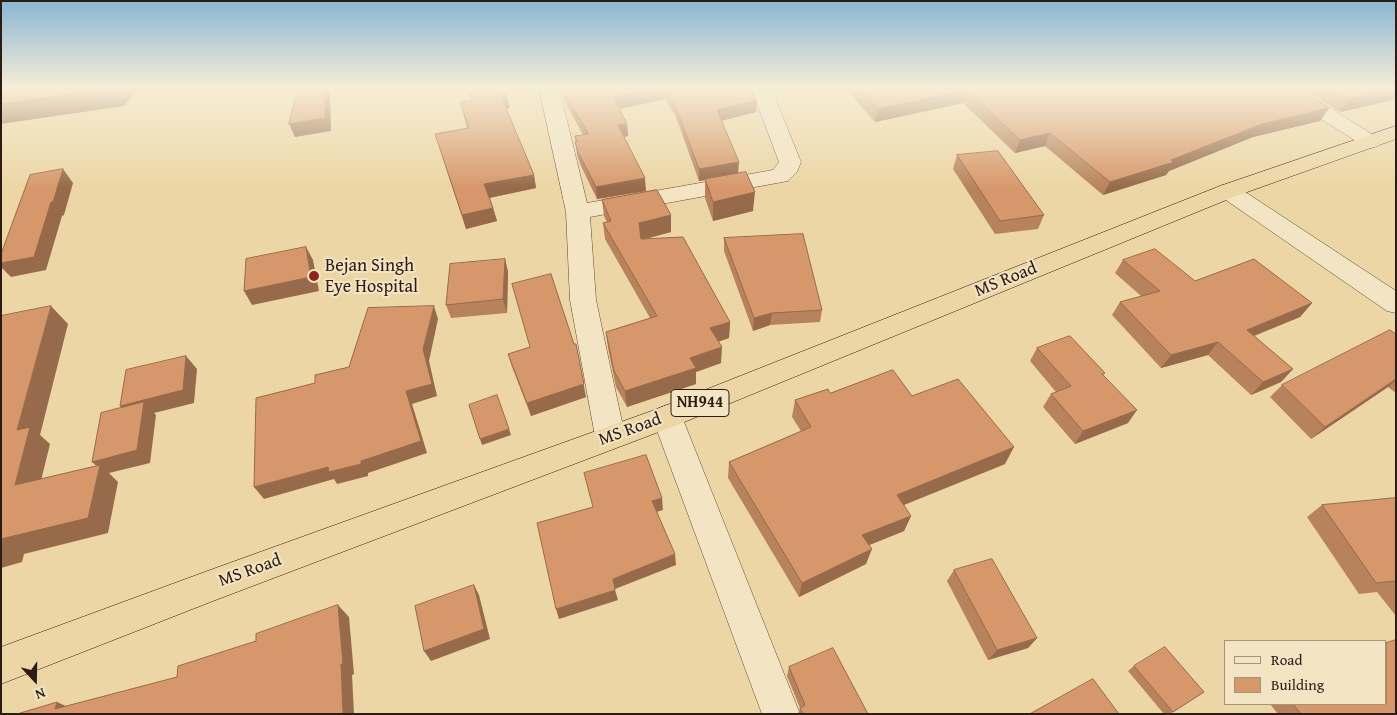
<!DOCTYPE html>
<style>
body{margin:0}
#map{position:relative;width:1397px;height:715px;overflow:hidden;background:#ecd6a5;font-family:"Gentium Book Plus",serif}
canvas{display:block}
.frame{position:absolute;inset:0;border:2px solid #2c1c13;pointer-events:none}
.legend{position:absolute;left:1224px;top:640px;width:162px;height:65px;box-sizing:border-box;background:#f3e4c4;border:1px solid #a3947d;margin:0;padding:6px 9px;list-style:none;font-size:15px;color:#2c1c13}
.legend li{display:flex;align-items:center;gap:10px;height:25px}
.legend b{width:25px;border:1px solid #a3947d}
.north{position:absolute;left:10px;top:655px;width:50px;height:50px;-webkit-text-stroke:4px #f3e4c4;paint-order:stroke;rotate:159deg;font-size:14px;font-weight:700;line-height:20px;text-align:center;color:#2c1c13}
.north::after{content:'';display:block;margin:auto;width:18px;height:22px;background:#2c1c13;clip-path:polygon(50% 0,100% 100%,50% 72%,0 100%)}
</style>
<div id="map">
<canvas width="1397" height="715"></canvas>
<div class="frame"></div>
<ul class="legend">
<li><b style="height:6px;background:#f3e4c4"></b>Road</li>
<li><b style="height:14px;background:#d6986b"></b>Building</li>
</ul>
<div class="north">N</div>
</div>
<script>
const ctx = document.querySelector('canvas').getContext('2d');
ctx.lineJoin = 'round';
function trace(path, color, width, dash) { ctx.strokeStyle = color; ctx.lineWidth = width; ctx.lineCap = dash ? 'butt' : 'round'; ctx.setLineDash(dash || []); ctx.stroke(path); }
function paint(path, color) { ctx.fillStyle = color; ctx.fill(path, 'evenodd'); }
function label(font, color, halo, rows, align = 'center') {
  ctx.font = font + ' "Gentium Book Plus",serif'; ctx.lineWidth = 4; ctx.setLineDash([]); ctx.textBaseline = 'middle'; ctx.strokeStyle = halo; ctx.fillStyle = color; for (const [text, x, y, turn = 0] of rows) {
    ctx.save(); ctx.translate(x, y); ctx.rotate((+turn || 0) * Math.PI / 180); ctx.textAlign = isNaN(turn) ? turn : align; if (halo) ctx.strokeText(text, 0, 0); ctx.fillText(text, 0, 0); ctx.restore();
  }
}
const minor = new Path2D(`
 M539 88H559L587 203 773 170 779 162 751 88H771L801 162 797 172 788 181 590 217 596 300 625 436 621 445 610 448 599 445 595 436 570 300 566 212Z
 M1275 88H1298L1378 138 1381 142 1378 146 1371 148 1364 146 1278 92Z`);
const tertiary = new Path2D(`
 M1228 184 1236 186 1396 291V313L1387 311 1220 196 1217 191 1220 186Z
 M667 405 677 409 682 417 800 714H762L652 417 657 409Z`);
const trunk = new Path2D(`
 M1396 126V139L1236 196 677 425 213 601 1 684V647L213 569 657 409 1220 186Z`);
const wall = new Path2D(`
 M561 88H747L757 100 756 112 721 121 738 173 753 211 713 221 705 198V180L699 181 676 117 665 99 619 109 627 124 628 136 624 137 646 191 597 199 580 164 577 155 575 136 583 135 564 100Z
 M845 88H1039L1042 91H1133L1329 108 1320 121 1253 137 1169 171 1166 175 1103 195 1045 146 1015 153 963 103 875 122Z
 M1301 88H1396V96L1393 100 1340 112Z
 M460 102 510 108 506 109 534 175 536 188 490 198 497 221 466 229 435 134 467 128Z
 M957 155 1044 215 1038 229 995 234 953 169Z
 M602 200 671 232 646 239 730 322 729 338 718 342 721 363 696 372V384L627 407 616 387 608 348 606 332 650 318 605 239 603 223 607 222 604 216Z
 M724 238 822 310 820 322 770 325 753 331 724 251Z
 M505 259 508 272 507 313 451 318 446 305Z
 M1123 260 1195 281 1312 303 1300 317 1254 336 1293 369 1281 382 1251 395 1208 355 1161 368 1112 315 1120 302 1141 296 1115 273Z
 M1396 334V393L1388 387 1311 439 1270 397 1282 385Z
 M1037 348 1105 373 1103 375 1128 423 1075 444 1043 407 1051 394 1056 392 1030 361Z
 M508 354 586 397 531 416 512 367Z
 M830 393 912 396 1005 464 904 505 911 516 904 531 869 545 866 564 799 597 728 478 729 462 801 431 792 417 795 400Z
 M1396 498V616L1377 592 1359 594 1307 517 1322 505Z
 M954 570 1037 638 1028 648 988 660 947 581Z
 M1134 666 1204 692 1170 714H1164L1128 671Z
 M789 667 868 714H798L800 708 787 676Z
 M1270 704H1386L1396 714H1278Z`);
const shadedWall = new Path2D(`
 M110 88H138L124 106 1 124V104Z
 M325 88H330L331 131 295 137 289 124Z
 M657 88H664L665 99 615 110 614 98Z
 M1396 88V96L1393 100 1340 112 1350 99Z
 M967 90 963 103 875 122 878 109Z
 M507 95 510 108 503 110 501 96Z
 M757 100 756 112 716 122 717 110Z
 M1329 108 1320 121 1253 137 1169 171 1166 175 1103 195 1110 182 1171 160 1262 124Z
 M627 124 628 136 619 138 618 125Z
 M1050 133 1045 146 1015 153 1020 140Z
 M739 162 738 174 699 181V169Z
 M63 169 73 183 64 215 62 216 46 270 11 277 1 267V263L51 202Z
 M534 175 536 188 488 198 484 184Z
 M645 178 646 191 597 199 596 187Z
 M755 192 753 211 713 221V202Z
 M493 208 497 221 466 229 462 215Z
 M671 215V232L640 240 639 223Z
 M306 247 313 260 319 291 252 305 244 291Z
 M505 259 508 272 507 313 503 299Z
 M1312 303 1300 317 1236 343 1247 330Z
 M51 306 68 324 40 435 50 444 36 501 15 485 17 430Z
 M434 306 438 319 429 361 437 396 412 404 427 453 368 473V476L337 484 334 479 264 499 254 487 328 467 361 461 406 391 423 349Z
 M772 313 770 325 753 331 754 318Z
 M730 322 729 338 710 344V328Z
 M1218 342 1208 355 1161 368 1171 355Z
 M576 344 586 397 531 416 527 403Z
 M722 347 721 363 696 372V384L627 407 625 391 690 358Z
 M186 356 197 369 194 403 154 413 156 415 150 463 109 473 118 482 108 533 24 554 22 562 1 568V539L99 468 92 462 132 418 120 406Z
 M1293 369 1281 382 1251 395 1263 382Z
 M1396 379V380L1388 387 1311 439 1325 427Z
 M1137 410 1128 423 1075 444 1083 431Z
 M509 429 511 435 482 445 480 439Z
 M1014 447 1005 464 891 510 897 495Z
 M662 498 663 510 653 513 652 501Z
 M911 516 904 531 857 550 862 535Z
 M872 549 866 564 799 597 802 583Z
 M675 554 676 565 615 589 613 579Z
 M474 585 479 595 490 639 431 661 424 651Z
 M615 590 618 600 559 619 556 609Z
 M338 605 349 617 354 674 352 675 354 714H343Z
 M1037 638 1028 648 988 660 997 650Z
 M57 702 77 711 55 709Z`);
const building = new Path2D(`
 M1 88H110L1 104Z
 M298 88H325V118L289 124Z
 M468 88H506L507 95 501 96 534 175 484 184 493 208 462 215 435 134 469 128 460 102 471 100Z
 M562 88H657L614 98 627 124 618 125 645 178 596 187 578 152 575 142H577L575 136 588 134Z
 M665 88H747L757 100 717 110 739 162 699 169 675 105Z
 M859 88H1039L1042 91 1056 88H1129L1133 91 1147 88H1297L1329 108 1262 124 1171 160 1174 162 1110 182 1050 133 1020 140 967 90 878 109Z
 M1331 88H1396L1350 99Z
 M998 151 1044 215 1000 221 957 155Z
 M63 169 53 202H51L34 257 1 263V254L30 175Z
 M746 172 755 192 713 202 705 179Z
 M657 190 671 215 639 223 641 239 683 237 730 322 710 328 722 347 690 358 696 368 625 391 614 371 606 332 657 316 603 223 611 221 602 200Z
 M803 234 822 310 772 313 754 318 724 238Z
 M306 247 311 277 244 291 246 259Z
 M1155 249 1195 281 1254 259 1312 303 1247 330 1293 369 1263 382 1218 342 1171 355 1120 302 1160 291 1123 260Z
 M505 259 503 299 446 305 450 264Z
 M551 274 574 344H576L584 384 527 403 508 354 530 347 512 284Z
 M51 306 17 430 30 427 15 485 100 465 88 518 1 539V316Z
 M434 306 423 349 432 384 406 391 421 441 361 461V464L329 472 328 467 254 487 256 398 315 383V375L349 367 368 308Z
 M1390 330 1396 334V379L1325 427 1282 385Z
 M1070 336 1105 373 1102 374 1137 410 1083 431 1051 394 1071 386 1037 348Z
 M186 356 183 390 120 406 126 370Z
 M893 370 912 396 958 379 1014 447 897 495 911 516 862 535 872 549 802 583 729 462 811 427 795 400 828 389 830 393Z
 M497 395 509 429 480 439 469 405Z
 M144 402 137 450 92 462 101 413Z
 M646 455 662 498 652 501 675 554 613 579 615 590 556 609 537 523 593 507 584 473Z
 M1396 498V582L1395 581 1376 583 1322 505Z
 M992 559 1037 638 997 650 954 570Z
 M474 585 484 629 424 651 415 606Z
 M338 605 343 664H341L343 714H17L57 702 55 709 177 677 178 666 256 641V634Z
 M1396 640V714H1301L1293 704H1386V643Z
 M1165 647 1204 692 1173 712 1134 666Z
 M833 648 868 714H803L800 708 805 705 789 667Z
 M1093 679 1119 714H1030Z`);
const markers = [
 [314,276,6,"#8f2418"]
];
const shields = [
 [700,403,58]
];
const shieldNames = [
 ["NH944",700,403]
];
const poiNames = [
 ["Bejan Singh",325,266],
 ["Eye Hospital",325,287]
];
const streetNames = [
 ["MS Road",1006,280,-22],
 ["MS Road",630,430,-20],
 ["MS Road",250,571,-20]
];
trace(minor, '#5c4a38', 1);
trace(tertiary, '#5c4a38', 1);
trace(trunk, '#2c1c13', 1);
paint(minor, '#f3e4c4');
paint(tertiary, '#f3e4c4');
paint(trunk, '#ecd6a5');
paint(wall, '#b8835c');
paint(shadedWall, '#966a4b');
paint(building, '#d6986b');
trace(building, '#966a4b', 1);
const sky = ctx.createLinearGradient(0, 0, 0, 188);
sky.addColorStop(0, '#8ab5d3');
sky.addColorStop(0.47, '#f6edd6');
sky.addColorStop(1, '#f6edd600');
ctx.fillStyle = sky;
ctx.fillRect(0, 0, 1397, 188);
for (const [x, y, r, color] of markers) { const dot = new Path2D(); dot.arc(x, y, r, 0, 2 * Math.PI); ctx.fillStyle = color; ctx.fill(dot); trace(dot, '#f3e4c4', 2); }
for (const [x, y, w] of shields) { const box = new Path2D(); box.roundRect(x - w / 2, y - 13.5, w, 27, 4); ctx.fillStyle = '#f3e4c4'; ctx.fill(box); trace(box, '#2c1c13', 1); }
label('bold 16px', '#2c1c13', null, shieldNames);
label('18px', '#2c1c13', '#f3e4c4', poiNames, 'left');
label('18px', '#2c1c13', '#f3e4c4', streetNames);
</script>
